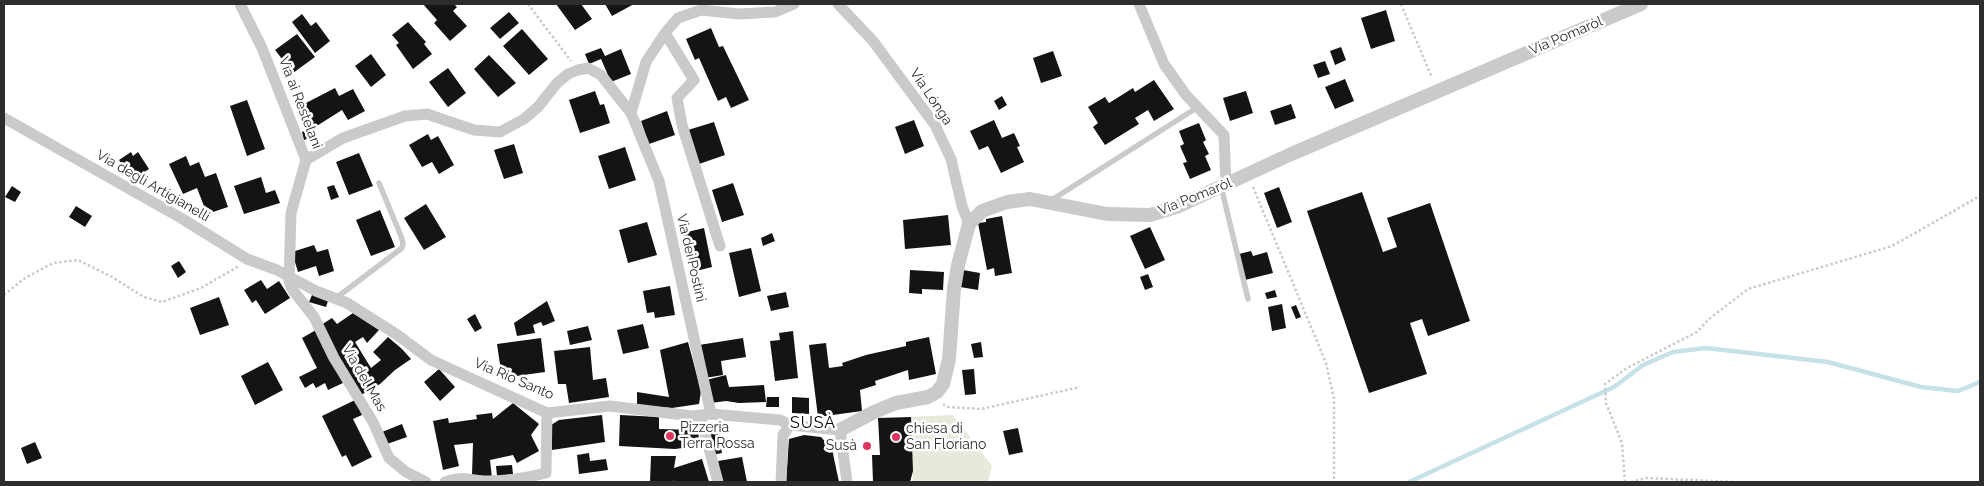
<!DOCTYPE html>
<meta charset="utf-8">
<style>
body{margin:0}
#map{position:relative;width:1984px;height:486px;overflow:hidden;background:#fff;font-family:Raleway,sans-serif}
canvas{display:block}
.frame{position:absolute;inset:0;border:5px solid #2d2d2d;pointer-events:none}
</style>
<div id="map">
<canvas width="1984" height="486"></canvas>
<div class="frame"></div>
</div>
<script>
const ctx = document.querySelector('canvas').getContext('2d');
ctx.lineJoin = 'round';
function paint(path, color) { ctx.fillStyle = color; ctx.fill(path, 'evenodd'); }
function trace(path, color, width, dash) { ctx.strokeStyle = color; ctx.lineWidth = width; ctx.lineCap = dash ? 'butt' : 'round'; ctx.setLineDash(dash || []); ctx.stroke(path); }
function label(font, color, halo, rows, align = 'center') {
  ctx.font = font + ' Raleway,sans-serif'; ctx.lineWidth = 5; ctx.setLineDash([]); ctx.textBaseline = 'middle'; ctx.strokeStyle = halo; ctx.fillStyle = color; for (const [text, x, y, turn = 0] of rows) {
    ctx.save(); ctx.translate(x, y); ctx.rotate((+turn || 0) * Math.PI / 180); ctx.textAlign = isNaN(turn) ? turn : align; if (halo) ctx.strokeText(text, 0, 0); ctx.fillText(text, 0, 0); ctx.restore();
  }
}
const green = new Path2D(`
 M953 415 992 466 988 482H913L911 417Z`);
const stream = new Path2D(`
 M1409 482 1614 387 1643 365 1673 352 1706 348 1828 362 1921 387 1958 391 1980 382`);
const building = new Path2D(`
 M423 4H454L457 7 453 11 467 26 450 41 434 23 437 20Z
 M556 4H581L592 19 575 30Z
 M605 4H634L612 16Z
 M1386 10 1395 41 1371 49 1361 18Z
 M509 12 519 23 500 39 490 28Z
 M302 14 311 26 316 22 330 41 315 53 292 22Z
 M408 22 426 42 424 44 432 54 413 69 396 45 399 43 392 35Z
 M711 28 719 47 723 46 749 100 731 108 726 97 718 101 699 58 695 60 686 39Z
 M522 29 548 59 529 75 503 46Z
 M297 34 315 57 293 73 275 50Z
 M1341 47 1346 60 1335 65 1330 51Z
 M601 48 605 56 621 49 631 74 611 82 601 59 589 64 585 54Z
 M1053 51 1062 76 1041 83 1033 58Z
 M371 54 386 75 371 87 355 66Z
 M489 55 516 83 498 97 474 69Z
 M1325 61 1330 74 1318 78 1313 65Z
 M448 68 466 93 448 107 429 82Z
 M1345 79 1354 101 1335 109 1325 87Z
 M1154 80 1174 109 1154 121 1148 110 1135 118 1139 124 1105 145 1093 127 1098 123 1088 107 1105 97 1109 103 1133 88 1135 92Z
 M335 88 339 96 353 89 365 111 348 120 342 110 312 129 301 108 307 105 306 103Z
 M595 91 600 105 604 104 610 123 580 133 569 100Z
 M1246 91 1253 113 1230 121 1223 98Z
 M1002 96 1007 105 999 110 994 101Z
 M247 100 265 149 247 156 230 106Z
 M1291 104 1296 118 1275 125 1270 111Z
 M667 111 675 135 649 144 641 121Z
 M914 120 924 146 905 154 895 127Z
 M994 120 1002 138 1014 133 1020 146 1017 147 1024 162 1001 173 988 146 979 150 970 131Z
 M714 122 725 155 699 164 688 130Z
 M1199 123 1206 140 1203 142 1209 154 1205 156 1211 170 1190 179 1183 163 1187 162 1180 146 1184 144 1179 131Z
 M307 130 310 138 304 140 302 132Z
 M428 134 431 140 438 136 454 165 439 174 432 162 422 167 409 145Z
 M514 144 523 173 504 179 494 150Z
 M625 147 636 180 609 189 598 156Z
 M131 152 133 156 138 152 149 169 132 180 119 160Z
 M359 153 373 186 349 195 336 162Z
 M186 156 190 166 199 162 205 177 216 173 228 207 207 214 197 188 183 194 169 164Z
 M261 177 266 193 275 190 280 203 244 214 234 186Z
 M733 183 744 215 722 222 712 190Z
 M334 185 339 197 331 200 327 187Z
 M12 186 21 192 15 202 5 197Z
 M1279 187 1292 222 1277 228 1264 193Z
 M1362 192 1383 252 1397 247 1387 218 1430 203 1470 321 1428 336 1422 319 1410 323 1427 374 1369 393 1307 211Z
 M426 204 446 237 424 250 404 218Z
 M76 206 92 216 85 227 69 217Z
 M380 210 395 247 371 256 356 220Z
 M948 215 951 245 905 249 903 220Z
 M1002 216 1012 273 995 276 994 268 987 270 978 223 986 222V219Z
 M647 222 657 255 628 263 619 230Z
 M1150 227 1165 260 1145 269 1130 236Z
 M704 228 712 267 692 272 683 233Z
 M772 233 775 241 763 246 761 238Z
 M314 245 317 252 328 249 334 271 319 276 316 266 298 272 292 252Z
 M751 248 761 291 739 297 729 253Z
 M1251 251 1253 256 1267 252 1273 273 1245 280 1239 254Z
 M179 261 186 272 178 278 171 266Z
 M910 270 944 272 943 290 922 289V294L909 293Z
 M963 270 980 273 978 290 960 287Z
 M1148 274 1153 287 1145 290 1140 277Z
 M261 280 267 289 279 281 290 298 265 314 256 300 252 303 244 290Z
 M670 286 675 315 655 318 654 312 647 313 643 291Z
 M1275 290 1277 297 1267 299 1265 293Z
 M786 292 789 307 771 311 767 296Z
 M312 295 328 301 326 307 309 302Z
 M219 297 229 325 200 335 190 308Z
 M547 301 555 321 543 326 541 322 533 325 535 333 517 336 514 323Z
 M1282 304 1286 328 1272 331 1268 307Z
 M1296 305 1301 317 1296 319 1291 307Z
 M353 313 379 330 367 343 363 337 355 342 371 368 381 360 373 352 388 337 402 349 411 359 395 370 380 384 361 395 321 325 332 318 337 324Z
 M475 314 482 328 475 332 467 319Z
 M643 324 649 348 623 354 617 330Z
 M588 326 592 340 570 345 567 331Z
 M316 330 343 383 328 390 325 383 316 388 313 383 305 388 299 377 317 368 302 338Z
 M793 331 798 378 775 381 770 341 780 340 779 333Z
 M929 337 936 374 909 380 908 370 875 381 876 385 860 390 862 411 818 417 809 345 826 343 829 368 843 366 842 363 866 355 906 346V342Z
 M541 338 545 372 502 378 497 344Z
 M743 338 746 357 721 361 723 375 705 378 699 345Z
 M688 342 701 391 699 404 672 408 637 405V392L669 397 660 350Z
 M981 342 983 357 974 358 971 344Z
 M590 347 593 380 606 378 609 397 569 403 566 384H558L554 351Z
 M268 362 283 390 255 405 241 376Z
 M439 369 455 387 440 401 424 382Z
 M974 369 976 394 965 395 962 370Z
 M726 375 729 387 764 385 766 402 739 403 726 401 711 403 706 380Z
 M767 397H779V407H766Z
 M792 397 809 398V414L792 413Z
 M355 400 362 415 353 419 372 457 352 467 346 455 342 457 322 416Z
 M513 403 539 424 531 435 539 451 517 463 513 455 490 460 492 478 472 475 473 443 454 445 459 466 443 470 433 421 448 418 449 423 477 419 476 415 492 413 493 419Z
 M602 415 605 442 552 450 551 425 559 420Z
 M620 415 659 417V429L699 430 698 446 675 449 619 446Z
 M911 417 913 471 910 482H873L872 455H880L878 418Z
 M402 424 407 437 387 444 382 432Z
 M717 428 722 453 712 455 707 430Z
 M1018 428 1023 452 1009 455 1003 431Z
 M804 435 821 437 832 449 839 482H786L789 439Z
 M35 442 42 458 27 464 21 448Z
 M589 453 590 461 606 459 608 470 579 474 577 455Z
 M651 456H676L674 468 702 459 709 482H674L673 480V482H650Z
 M742 457 747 482H722L718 461Z
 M512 465 513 474 497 476 496 466Z`);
const path = new Path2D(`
 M528 4 571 61
 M1401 4 1432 78
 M1253 187 1326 363 1334 399V482
 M4 295 25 278 53 263 78 260 112 277 144 297 162 302 201 288 239 266
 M943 404 948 407 981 409 1080 387
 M1625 482 1622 443 1606 403 1605 384 1627 368 1697 332 1709 319 1748 289 1892 246 1980 196
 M1631 482 1647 478 1735 482`);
const service = new Path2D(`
 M1221 186 1248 299
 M1050 201 1198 107
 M336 298 402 248 403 243 401 236 379 183`);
const minor = new Path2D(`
 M240 4 262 48 306 160 291 213 289 281 292 289 314 317 334 358 373 422 389 458 406 472 426 482
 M838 4 873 41 935 125 951 159 962 206 969 224
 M1139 4 1164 64 1186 95 1224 135 1226 184
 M665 33 694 80 677 98 682 125 720 246
 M631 113 646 62 665 33 678 18 701 10 739 14 775 12 794 4
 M4 118 181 218 247 259 277 270 316 291 347 303 396 334 431 360 547 413 610 406 692 416 711 414 780 420 790 425 840 430 847 482
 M306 160 343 138 405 116 427 114 474 130 500 132 524 119 538 107 557 83 568 74 578 70 588 68 601 75 631 113 659 181 711 414
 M700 415 718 482
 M445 482C463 475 470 481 488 481 508 481 526 478 546 473L547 413
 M781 482 783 435 790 425`);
const tertiary = new Path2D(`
 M840 430 874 412 896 403 928 397 937 392 943 384 949 359 954 289 958 265 969 224 982 211 1007 202 1030 199 1107 214 1150 215 1179 206 1289 155 1641 4`);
const markers = [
 [670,436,5,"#de355c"],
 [896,437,5,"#de355c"],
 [867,446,5,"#de355c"]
];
const streetNames = [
 ["Via Pomaròl",1566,36,-23],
 ["Via Lónga",931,97,56],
 ["Via ai Restelani",300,103,69],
 ["Via degli Artigianelli",153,186,30],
 ["Via Pomaròl",1195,197,-22],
 ["Via dei Postini",691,258,77],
 ["Via del Mas",364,378,60],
 ["Via Rio Santo",514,379,23]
];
const poiNames = [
 ["Pizzeria",680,428],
 ["Terra Rossa",680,444],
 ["chiesa di",906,429],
 ["San Floriano",906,445],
 ["Susà",857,446,"right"]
];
const quarterNames = [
 ["SUSÀ",813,423]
];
paint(green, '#e5eada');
trace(stream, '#c7e1e9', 4.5);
paint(building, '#141414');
trace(path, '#cacaca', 2.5, [2.5, 2.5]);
trace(service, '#cacaca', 5.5);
trace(minor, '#cacaca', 11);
trace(tertiary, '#cacaca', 14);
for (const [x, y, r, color] of markers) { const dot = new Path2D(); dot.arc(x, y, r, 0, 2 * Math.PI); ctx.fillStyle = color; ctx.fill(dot); trace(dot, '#fff', 2); }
label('14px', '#2d2d2d', '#fff', streetNames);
label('14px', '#2d2d2d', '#fff', poiNames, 'left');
ctx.letterSpacing = '1px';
label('16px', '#000', '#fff', quarterNames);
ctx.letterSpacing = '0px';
</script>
